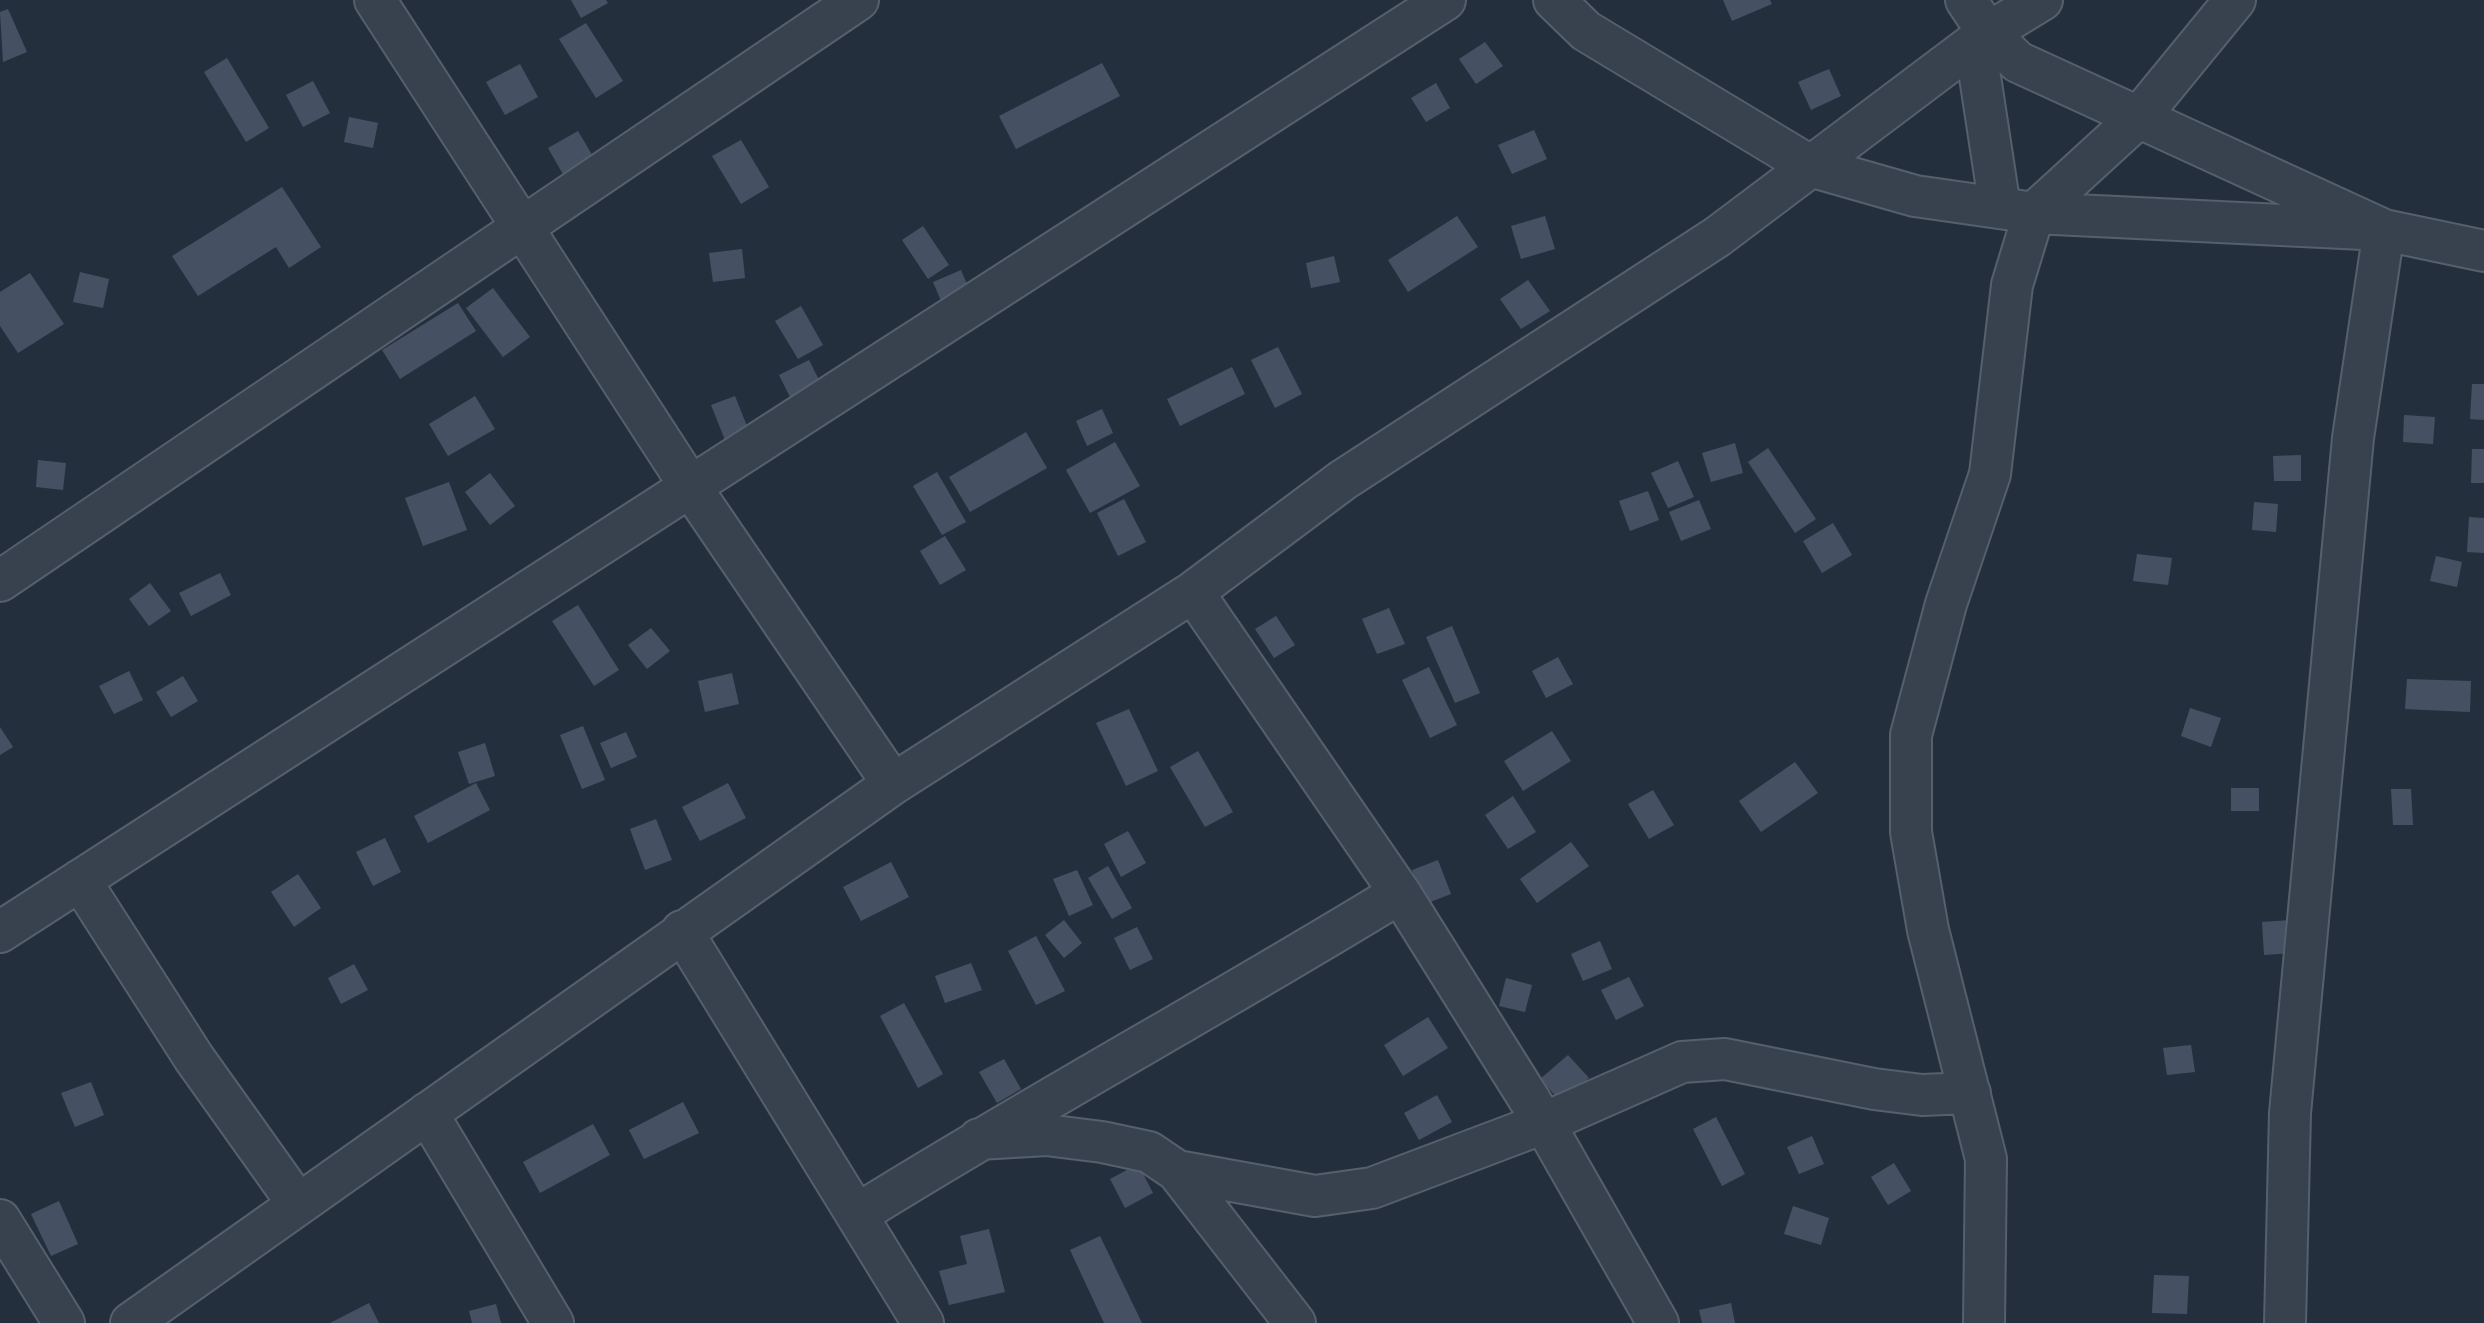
<!DOCTYPE html>
<style>
body{margin:0}
canvas{display:block;background:#242f3e}
</style>
<canvas width="2484" height="1323"></canvas>
<script>
const ctx = document.querySelector('canvas').getContext('2d');
ctx.lineJoin = 'round';
function paint(path, color) { ctx.fillStyle = color; ctx.fill(path, 'evenodd'); }
function trace(path, color, width, dash) { ctx.strokeStyle = color; ctx.lineWidth = width; ctx.lineCap = dash ? 'butt' : 'round'; ctx.setLineDash(dash || []); ctx.stroke(path); }
const building = new Path2D(`
 M571 0H606L608 3 581 18Z
 M1723 0H1770L1772 4 1732 21Z
 M8 9 27 52 3 62 0 12Z
 M586 23 623 81 596 98 559 39Z
 M1485 42 1503 66 1476 84 1459 59Z
 M227 58 269 128 246 142 204 72Z
 M1102 63 1120 96 1016 149 999 116Z
 M520 64 538 97 505 115 486 82Z
 M1829 69 1841 96 1811 110 1798 82Z
 M313 81 330 113 303 127 286 95Z
 M1436 83 1450 108 1426 122 1411 98Z
 M349 117 378 123 373 148 344 142Z
 M1534 130 1547 159 1512 174 1498 145Z
 M578 131 594 158 564 176 548 148Z
 M741 140 769 187 741 204 712 156Z
 M282 187 321 247 289 268 276 247 198 296 172 256Z
 M1457 216 1478 247 1408 292 1388 260Z
 M1545 216 1555 249 1521 259 1511 226Z
 M923 226 949 265 928 279 902 240Z
 M742 249 745 278 713 282 709 253Z
 M1334 256 1340 282 1311 288 1306 263Z
 M961 270 975 303 947 315 933 282Z
 M80 272 109 279 103 308 73 302Z
 M30 273 64 324 18 353 0 326V292Z
 M1528 280 1550 311 1521 329 1500 299Z
 M493 288 530 337 503 357 466 308Z
 M458 303 476 331 400 379 382 350Z
 M801 306 823 345 798 359 775 321Z
 M1278 347 1302 394 1275 408 1251 360Z
 M809 360 825 392 795 407 779 375Z
 M1232 367 1245 394 1180 426 1167 399Z
 M2472 384H2484V420L2470 419Z
 M475 396 495 429 448 456 429 424Z
 M735 396 751 436 727 445 711 405Z
 M1102 409 1113 433 1087 446 1076 421Z
 M2404 415 2435 417 2433 444 2403 442Z
 M1026 432 1047 468 970 512 949 477Z
 M1115 442 1140 486 1090 513 1066 470Z
 M1735 443 1743 473 1711 482 1702 453Z
 M1768 448 1816 519 1795 533 1748 462Z
 M2472 449H2484V483H2471Z
 M2301 455V481H2274L2273 456Z
 M38 460 66 463 63 490 36 487Z
 M1678 461 1694 497 1668 508 1651 473Z
 M937 472 966 522 942 535 913 486Z
 M490 473 515 506 490 525 465 492Z
 M449 482 467 530 423 546 405 498Z
 M1648 491 1659 520 1630 531 1619 501Z
 M1124 499 1146 542 1118 556 1097 513Z
 M1699 500 1711 529 1681 541 1669 512Z
 M2254 502 2278 504 2276 532 2252 530Z
 M2469 517 2484 518V553L2467 552Z
 M1833 523 1852 555 1822 573 1803 541Z
 M945 536 966 570 940 585 920 551Z
 M2137 554 2172 558 2168 585 2133 581Z
 M2436 556 2462 562 2457 587 2430 581Z
 M220 573 231 595 191 616 179 593Z
 M150 583 171 611 149 626 129 599Z
 M578 605 619 670 594 686 552 621Z
 M1389 608 1405 644 1377 654 1362 619Z
 M1276 616 1295 645 1274 658 1255 629Z
 M1452 626 1480 693 1455 703 1426 637Z
 M651 628 670 651 647 669 628 645Z
 M1558 657 1573 684 1546 698 1532 671Z
 M1429 667 1457 725 1430 738 1402 680Z
 M129 671 143 700 114 714 99 686Z
 M732 673 739 704 705 712 698 681Z
 M183 676 198 701 171 717 156 692Z
 M2407 679 2471 681 2470 712 2405 709Z
 M2190 708 2221 718 2211 747 2181 736Z
 M1129 709 1158 771 1126 786 1096 723Z
 M583 726 605 780 582 789 560 735Z
 M0 727 13 747 0 755Z
 M1552 731 1571 761 1523 791 1504 761Z
 M626 732 637 757 611 768 600 743Z
 M485 743 495 776 469 784 458 752Z
 M1198 751 1233 812 1205 827 1170 767Z
 M1795 762 1818 793 1761 832 1739 801Z
 M476 783 490 810 428 843 414 816Z
 M728 783 746 818 700 841 682 807Z
 M2231 788H2259V811H2231Z
 M2391 789H2411L2413 825H2393Z
 M1653 790 1674 825 1649 839 1628 804Z
 M1513 796 1536 832 1508 849 1485 815Z
 M656 819 672 860 645 870 630 829Z
 M1128 831 1146 863 1121 877 1104 844Z
 M385 838 401 872 373 886 356 852Z
 M1571 842 1589 866 1537 903 1520 879Z
 M1438 860 1451 894 1425 904 1412 870Z
 M891 862 909 897 861 921 843 887Z
 M1108 866 1132 908 1112 919 1088 878Z
 M1077 870 1093 905 1069 916 1053 879Z
 M298 874 321 908 294 927 271 892Z
 M1064 920 1082 943 1064 958 1045 935Z
 M2291 920 2293 953 2264 955 2262 922Z
 M1137 927 1153 959 1130 970 1114 938Z
 M1036 936 1065 991 1036 1005 1008 951Z
 M1600 941 1612 969 1583 981 1571 954Z
 M971 963 982 990 945 1003 935 976Z
 M354 964 368 990 341 1004 328 978Z
 M1629 977 1644 1006 1616 1020 1601 990Z
 M1506 978 1532 985 1525 1012 1499 1006Z
 M904 1003 943 1074 918 1088 880 1016Z
 M1428 1017 1448 1048 1403 1076 1384 1045Z
 M2191 1045 2195 1072 2167 1075 2163 1048Z
 M1568 1055 1589 1078 1561 1102 1540 1079Z
 M1004 1059 1021 1089 997 1103 979 1072Z
 M91 1082 104 1115 75 1127 61 1093Z
 M1437 1095 1452 1122 1419 1140 1404 1113Z
 M683 1102 699 1133 644 1159 629 1130Z
 M1716 1117 1745 1174 1722 1186 1693 1129Z
 M593 1124 610 1155 540 1193 523 1162Z
 M1812 1136 1824 1164 1799 1174 1787 1147Z
 M1894 1163 1911 1191 1888 1205 1871 1177Z
 M1138 1164 1153 1193 1125 1208 1110 1179Z
 M59 1201 78 1244 51 1256 31 1214Z
 M1793 1206 1829 1218 1821 1245 1784 1234Z
 M989 1229 1005 1292 949 1305 939 1271 967 1264 960 1236Z
 M1100 1236 1142 1323H1104L1070 1250Z
 M2154 1275 2189 1276 2187 1314 2152 1313Z
 M369 1303 379 1323H330Z
 M1731 1303 1735 1323H1702L1699 1310Z
 M496 1304 501 1323H472L469 1311Z`);
const minor = new Path2D(`
 M375 0 692 489 893 784
 M1554 0 1586 31 1810 166 1915 196 2034 213 2384 230 2353 438 2290 1113 2285 1323
 M1966 0 1988 33 2018 62 2384 230 2484 251
 M1975 44 2000 208
 M0 581 858 0
 M1193 592 1400 893 1544 1123 1658 1323
 M80 880 194 1058 298 1204
 M682 931 923 1323
 M0 932 1445 0
 M427 1113 553 1323
 M979 1139 1046 1135 1102 1142 1149 1152 1177 1171 1315 1196 1372 1188 1544 1123 1682 1062 1725 1059 1874 1089 1922 1095 1970 1093
 M1177 1171 1295 1323
 M858 1214C1036 1103 1221 1003 1400 893
 M0 1220 64 1323
 M131 1323 893 784 1193 592 1343 480 1717 237 1988 33 2042 0
 M1984 1323 1986 1159 1928 930 1911 832V735L1946 604 1990 474 2012 285 2034 213 2140 116 2235 0`);
paint(building, '#455162');
trace(minor, '#565f6c', 44);
trace(minor, '#38414e', 40);
</script>
